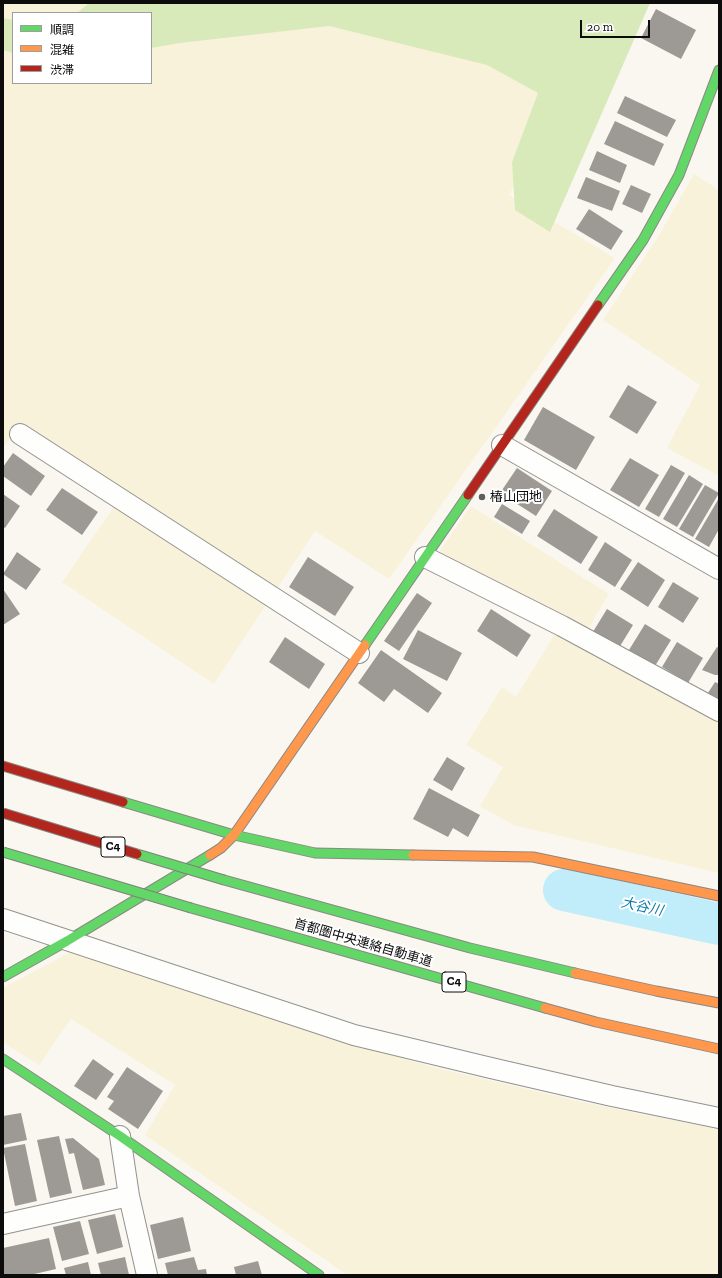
<!DOCTYPE html>
<meta charset="utf-8">
<style>
body{margin:0}
#map{position:relative;width:722px;height:1278px;overflow:hidden;background:#faf7f0;font-family:"Zilla Slab","Noto Sans JP",serif}
canvas{display:block}
.frame{position:absolute;inset:0;border:4px solid #0c0c0c;pointer-events:none}
.legend{position:absolute;left:12px;top:12px;width:140px;height:72px;box-sizing:border-box;background:#fff;border:1px solid #9e9e9e;margin:0;padding:5px 7px;list-style:none;font-size:12px;color:#0c0c0c}
.legend li{display:flex;align-items:center;gap:8px;height:20px}
.legend b{width:20px;border:1px solid #9e9e9e}
.scale{position:absolute;left:580px;top:20px;width:70px;height:18px;box-sizing:border-box;border:2px solid #0c0c0c;border-top:0;padding-left:5px;font-size:12px;line-height:14px;white-space:nowrap;color:#0c0c0c;-webkit-text-stroke:3px #fff;paint-order:stroke}
</style>
<div id="map">
<canvas width="722" height="1278"></canvas>
<div class="frame"></div>
<ul class="legend">
<li><b style="height:5px;background:#63d668"></b>順調</li>
<li><b style="height:5px;background:#ff974d"></b>混雑</li>
<li><b style="height:5px;background:#b3261e"></b>渋滞</li>
</ul>
<div class="scale">20 m</div>
</div>
<script>
const ctx = document.querySelector('canvas').getContext('2d');
ctx.lineJoin = 'round';
function paint(path, color) { ctx.fillStyle = color; ctx.fill(path, 'evenodd'); }
function trace(path, color, width, dash) { ctx.strokeStyle = color; ctx.lineWidth = width; ctx.lineCap = dash ? 'butt' : 'round'; ctx.setLineDash(dash || []); ctx.stroke(path); }
function label(font, color, halo, rows, align = 'center') {
  ctx.font = font + ' "Zilla Slab","Noto Sans JP",serif'; ctx.lineWidth = 4; ctx.setLineDash([]); ctx.textBaseline = 'middle'; ctx.strokeStyle = halo; ctx.fillStyle = color; for (const [text, x, y, turn = 0] of rows) {
    ctx.save(); ctx.translate(x, y); ctx.rotate((+turn || 0) * Math.PI / 180); ctx.textAlign = isNaN(turn) ? turn : align; if (halo) ctx.strokeText(text, 0, 0); ctx.fillText(text, 0, 0); ctx.restore();
  }
}
const farmland = new Path2D(`
 M3 3H322L568 84 509 195 615 258 389 579 315 531 214 684 62 582 125 491 21 423 3 448ZM13 13H151V83H13Z
 M694 174 719 190V476L667 448 700 385 603 320 658 237Z
 M471 506 609 594 578 646 643 682 719 721V873L513 825 480 806 503 767 466 745 502 687 516 697 564 619 437 555Z
 M76 949 235 1007 428 1066 591 1104 719 1129V1275H347L145 1135 175 1085 71 1019 39 1065 3 1042V988Z`);
const forest = new Path2D(`
 M89 3H650L550 232 515 210 512 162 538 93 487 65 329 26 180 43 151 48V13H77Z
 M3 18 13 20V53L3 50Z`);
const river = new Path2D(`
 M564 890 719 924`);
const building = new Path2D(`
 M656 9 696 30 681 59 641 38Z
 M625 96 676 120 667 137 617 113Z
 M615 121 664 144 654 166 604 144Z
 M597 151 627 165 620 183 589 170Z
 M586 177 620 191 612 211 577 198Z
 M631 185 651 194 642 213 622 204Z
 M589 209 623 231 611 250 576 229Z
 M628 385 657 402 637 434 609 417Z
 M543 407 595 437 576 470 524 440Z
 M13 453 45 476 31 496 3 476V467Z
 M630 458 659 475 639 507 610 490Z
 M671 465 685 473 659 517 645 509Z
 M517 468 552 491 536 516 500 493Z
 M689 475 703 484 677 527 663 519Z
 M705 485 719 493 693 537 679 529Z
 M62 488 98 512 82 535 46 510Z
 M3 494 20 506 5 528 3 527Z
 M719 498V529L709 547 695 539Z
 M502 504 530 521 522 534 494 517Z
 M554 509 598 537 581 564 537 536Z
 M605 542 632 560 615 587 588 570Z
 M17 552 41 569 26 590 3 574Z
 M308 557 354 587 335 616 289 587Z
 M638 562 665 580 648 607 620 589Z
 M673 582 699 598 683 623 658 607Z
 M3 589 20 614 3 625Z
 M417 593 432 603 399 651 384 641Z
 M491 609 531 635 517 657 477 631Z
 M607 609 633 625 617 651 591 635Z
 M645 624 671 640 655 666 629 650Z
 M418 630 462 653 447 681 403 659Z
 M285 637 325 664 309 689 269 662Z
 M677 642 703 658 688 683 662 667Z
 M717 647 719 648V675H715L702 670Z
 M381 650 442 693 428 713 394 689 384 702 358 683Z
 M715 682 719 684V704L706 696Z
 M447 757 465 768 452 791 433 780Z
 M429 788 480 815 468 837 453 828 448 837 413 819Z
 M93 1059 114 1074 96 1100 74 1086Z
 M127 1067 163 1091 138 1129 108 1109 114 1101 107 1097Z
 M21 1113 27 1140 3 1145V1116Z
 M59 1136 72 1193 50 1198 37 1140Z
 M73 1138 99 1159 105 1185 83 1190 74 1153 69 1154 65 1139Z
 M25 1144 37 1201 15 1206 3 1148Z
 M115 1214 123 1247 97 1254 88 1220Z
 M183 1217 191 1251 158 1259 150 1225Z
 M80 1221 89 1254 62 1261 53 1227Z
 M49 1238 56 1269 30 1275H3V1248Z
 M125 1257 129 1275H101L98 1263Z
 M194 1257 198 1270 206 1269 207 1275H168L165 1263Z
 M258 1261 262 1275H236L234 1267Z
 M88 1262 91 1275H66L64 1268Z`);
const street = new Path2D(`
 M20 434 359 653
 M502 445 719 569
 M425 557 562 626 719 711
 M3 919 354 1035 491 1068 612 1096 719 1118
 M120 1136 129 1196 147 1275
 M3 1224 129 1196`);
const fast = new Path2D(`
 M598 305 643 240 679 175 719 70
 M365 645 468 495
 M123 802 234 835 315 853 413 855
 M224 880 470 948 575 973
 M191 908 545 1008
 M3 977 67 941 210 855
 M3 1059 120 1136 319 1275`);
const slow = new Path2D(`
 M210 855 221 848 234 835 365 645
 M413 855 533 857 719 896
 M575 973 656 991 719 1003
 M545 1008 596 1022 719 1049`);
const jam = new Path2D(`
 M468 495 598 305
 M3 766 123 802`);
const fastBridge = new Path2D(`
 M3 852 191 908
 M137 854 224 880`);
const jamBridge = new Path2D(`
 M3 813 137 854`);
const markers = [
 [482,497,4,"#5f5e5c"]
];
const shields = [
 [113,847,24],
 [454,982,24]
];
const shieldNames = [
 ["C4",113,847],
 ["C4",454,982]
];
const poiNames = [
 ["椿山団地",490,497]
];
const streetNames = [
 ["首都圏中央連絡自動車道",363,943,16]
];
const waterNames = [
 ["大谷川",642,907,12]
];
paint(farmland, '#f9f2da');
paint(forest, '#d9eaba');
trace(river, '#c1ecf9', 42);
paint(building, '#9d9a96');
trace(street, '#93928f', 22);
trace(fast, '#8a8885', 11);
trace(slow, '#8a8885', 11);
trace(jam, '#8a8885', 11);
trace(street, '#fefefd', 20);
trace(fast, '#63d668', 9);
trace(slow, '#ff974d', 9);
trace(jam, '#b3261e', 9);
trace(fastBridge, '#807f7c', 11, []);
trace(jamBridge, '#807f7c', 11, []);
trace(fastBridge, '#63d668', 9);
trace(jamBridge, '#b3261e', 9);
for (const [x, y, r, color] of markers) { const dot = new Path2D(); dot.arc(x, y, r, 0, 2 * Math.PI); ctx.fillStyle = color; ctx.fill(dot); trace(dot, '#fff', 1.5); }
for (const [x, y, w] of shields) { const box = new Path2D(); box.roundRect(x - w / 2, y - 10, w, 20, 3); ctx.fillStyle = '#fff'; ctx.fill(box); trace(box, '#0c0c0c', 1); }
label('bold 12px', '#0c0c0c', null, shieldNames);
label('13px', '#0c0c0c', '#fff', poiNames, 'left');
label('13px', '#0c0c0c', '#fff', streetNames);
label('italic 14px', '#0979aa', '#fff', waterNames);
</script>
